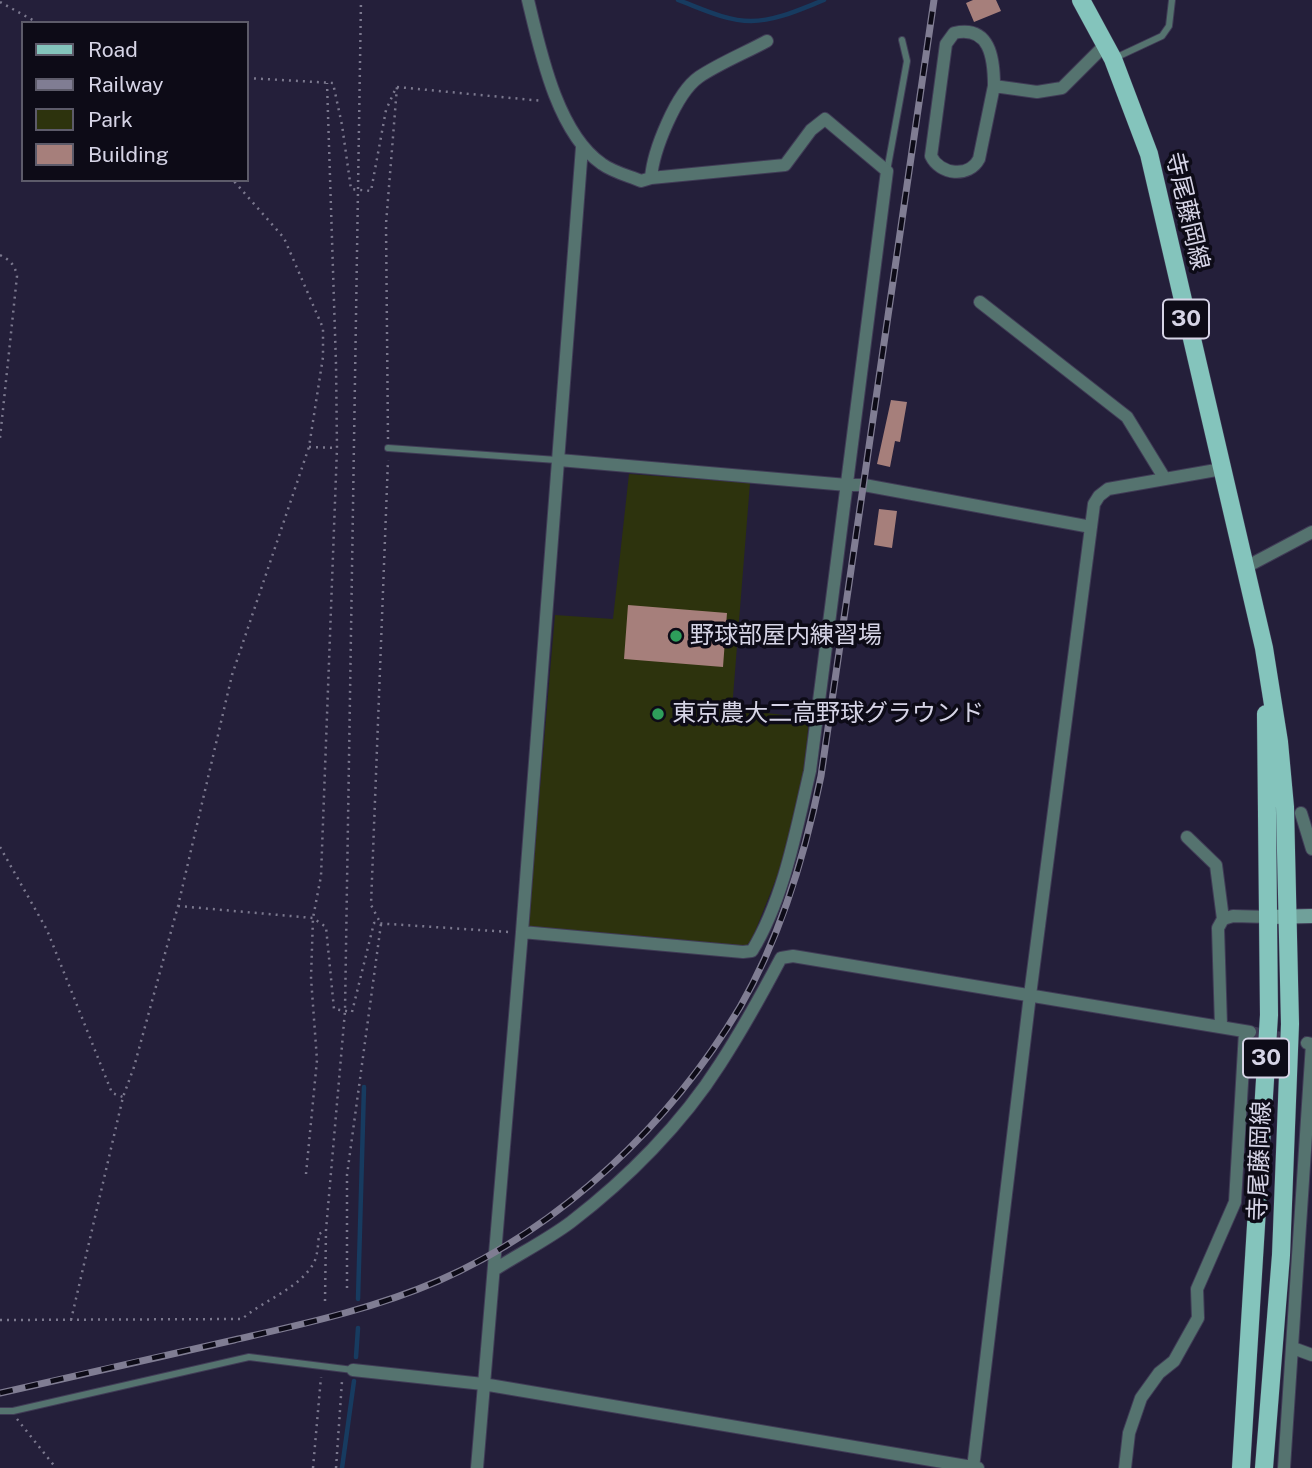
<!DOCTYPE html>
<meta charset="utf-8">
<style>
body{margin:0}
#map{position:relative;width:1312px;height:1468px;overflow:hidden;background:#241f3a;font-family:"Public Sans",sans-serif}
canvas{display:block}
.legend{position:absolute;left:21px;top:21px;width:228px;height:161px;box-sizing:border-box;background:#0d0b17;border:2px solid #5d5b6a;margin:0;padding:9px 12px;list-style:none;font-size:21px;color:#d6d4e6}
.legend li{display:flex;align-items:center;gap:14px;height:35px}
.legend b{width:35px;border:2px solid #5d5b6a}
</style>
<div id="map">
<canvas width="1312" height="1468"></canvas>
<ul class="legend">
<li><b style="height:9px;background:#84c4bc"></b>Road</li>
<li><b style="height:9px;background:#807d93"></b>Railway</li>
<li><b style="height:19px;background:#2d330d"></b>Park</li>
<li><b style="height:19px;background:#a67f7b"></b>Building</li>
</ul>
</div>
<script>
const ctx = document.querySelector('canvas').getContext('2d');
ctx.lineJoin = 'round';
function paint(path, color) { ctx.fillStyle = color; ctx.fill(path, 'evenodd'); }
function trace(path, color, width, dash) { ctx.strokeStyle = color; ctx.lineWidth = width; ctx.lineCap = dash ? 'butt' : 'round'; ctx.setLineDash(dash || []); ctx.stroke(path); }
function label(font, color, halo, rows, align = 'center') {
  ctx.font = font + ' "Public Sans","Noto Sans JP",sans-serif'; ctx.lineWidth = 7; ctx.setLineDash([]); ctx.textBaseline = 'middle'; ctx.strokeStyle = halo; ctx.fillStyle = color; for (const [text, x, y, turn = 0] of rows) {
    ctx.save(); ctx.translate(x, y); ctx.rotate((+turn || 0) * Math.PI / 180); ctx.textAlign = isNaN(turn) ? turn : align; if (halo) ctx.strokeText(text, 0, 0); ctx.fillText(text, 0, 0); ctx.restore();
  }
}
const green = new Path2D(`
 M629 474 750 483 732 709 809 718 803 784 784 859 752 939 747 945 739 946 531 929 528 926 555 615 613 619Z`);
const stream = new Path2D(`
 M678 0C700 8 726 21 751 21 776 21 801 9 824 0
 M358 1299 364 1087
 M356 1357 358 1328
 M342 1468 354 1381`);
const building = new Path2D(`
 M973 0H996L1001 11 974 22 966 3Z
 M891 400 907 402 900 442 895 441 890 467 877 464Z
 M879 509 897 511 892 548 874 545Z
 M628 605 727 613 723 667 624 659Z`);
const streetTunnel = new Path2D(`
 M1250 1032 1307 1043`);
const path = new Path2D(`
 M0 2 38 23
 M247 78 333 83 342 125 351 189 371 191 386 110 395 90
 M397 87 543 101
 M0 255C10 260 15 265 17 276L0 438
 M388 439 386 224 397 87
 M309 447 337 448
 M0 847 47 930 112 1093 123 1097
 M178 906 313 918 326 927 334 1009 352 1012 374 923 509 932
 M306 1174 317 1060 311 978 313 918 321 876 337 448 336 364 327 83
 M347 1288V1175L381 924 371 905 388 460
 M325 1301 326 1230 345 1011 361 0
 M0 1320 242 1319C264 1300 296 1290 312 1266 318 1258 318 1243 319 1234L326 1230
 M71 1320 123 1097 134 1067 178 906 232 675 309 447 323 357V328L284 238 233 180
 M17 1419 56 1468
 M313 1468 321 1377
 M336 1468 342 1381`);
const lane = new Path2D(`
 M1115 58 1162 36 1169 26 1172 0
 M887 171 907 61 902 40
 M388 448 557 460
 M0 1411H13L249 1357 353 1370`);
const street = new Path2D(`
 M994 86C994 58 990 25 954 33L946 44 931 156C940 175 969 178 979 159L994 86 1037 92 1062 88 1106 44
 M651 178C653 151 676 93 699 77 720 63 745 53 767 41
 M980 302 1127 417 1165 479
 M559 460 847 485H864L1091 527
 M1246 567 1312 532
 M1301 813 1312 849
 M1187 837 1216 865 1223 919
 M522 932 743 952 752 951C784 898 796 831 810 771L887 171 825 119 811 130 785 165 651 178 641 181C629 176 613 172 602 164 557 133 540 50 528 0
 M1221 1026 1218 928 1223 919 1233 916 1269 917
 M494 1270C519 1254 547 1240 571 1222 627 1179 682 1124 720 1064 742 1030 762 994 781 958L793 956 1250 1032
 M1293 1348 1312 1355
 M353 1370 483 1384 978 1468
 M477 1468 522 932 582 147
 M973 1468 1030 995 1094 504 1099 496 1108 489 1222 469
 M1125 1468 1129 1433 1141 1398 1159 1373 1174 1361 1198 1318 1197 1289 1235 1202 1245 1032
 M1284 1468 1312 1044 1307 1043`);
const secondary = new Path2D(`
 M1269 917 1312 916`);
const primary = new Path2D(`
 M1081 0 1113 59 1149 154 1264 648 1279 742 1285 807 1290 1024 1281 1255 1264 1468
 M1241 1468 1269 1015 1266 714`);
const rail = new Path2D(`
 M0 1393C78 1375 156 1357 234 1340 303 1324 373 1309 438 1281 562 1227 671 1123 740 1007 781 936 805 855 821 776L934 0`);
const markers = [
 [676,636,7,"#2e9e5b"],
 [658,714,7,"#2e9e5b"]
];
const shields = [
 [1186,319,46],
 [1266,1058,46]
];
const shieldNames = [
 ["30",1186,319],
 ["30",1266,1058]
];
const streetNames = [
 ["寺尾藤岡線",1187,211,77],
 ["寺尾藤岡線",1260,1161,-88]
];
const poiNames = [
 ["野球部屋内練習場",690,636],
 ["東京農大二高野球グラウンド",672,714]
];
paint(green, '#2d330d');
trace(stream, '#173b60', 4.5);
paint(building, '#a67f7b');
trace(streetTunnel, '#3f3a54', 12, [12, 6]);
trace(lane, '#403c56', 8);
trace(street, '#403c56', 14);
trace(secondary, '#403c56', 16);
trace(primary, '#403c56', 19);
trace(path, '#7b788e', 2.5, [2, 5]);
trace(lane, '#55736f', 6);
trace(street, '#55736f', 12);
trace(secondary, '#70a09a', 14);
trace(primary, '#84c4bc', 18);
trace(rail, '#807d93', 7);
trace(rail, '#0d0b17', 4.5, [13]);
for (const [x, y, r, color] of markers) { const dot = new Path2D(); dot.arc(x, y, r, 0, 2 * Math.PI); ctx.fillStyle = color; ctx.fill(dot); trace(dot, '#0d0b17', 2.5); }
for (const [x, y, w] of shields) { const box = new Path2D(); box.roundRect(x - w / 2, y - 19.5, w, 39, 5); ctx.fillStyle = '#0d0b17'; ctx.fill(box); trace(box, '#d6d4e6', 2); }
label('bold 23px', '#d6d4e6', null, shieldNames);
label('24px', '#d6d4e6', '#0d0b17', streetNames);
label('24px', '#d6d4e6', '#0d0b17', poiNames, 'left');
</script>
